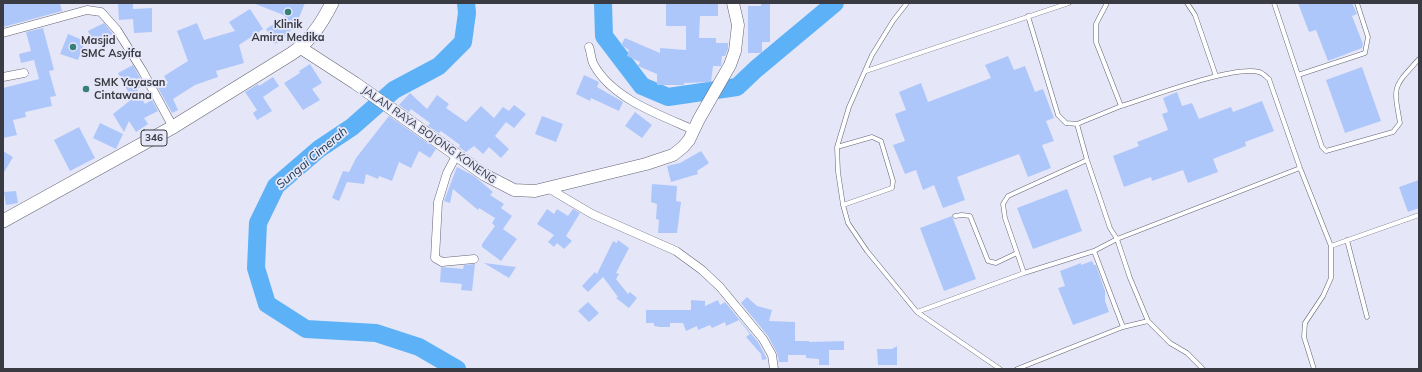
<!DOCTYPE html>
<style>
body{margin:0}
#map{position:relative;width:1422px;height:372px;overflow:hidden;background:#e5e6f8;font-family:Mulish,sans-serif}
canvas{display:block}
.frame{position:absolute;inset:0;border:4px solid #3a3b42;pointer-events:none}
</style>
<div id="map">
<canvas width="1422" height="372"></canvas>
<div class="frame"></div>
</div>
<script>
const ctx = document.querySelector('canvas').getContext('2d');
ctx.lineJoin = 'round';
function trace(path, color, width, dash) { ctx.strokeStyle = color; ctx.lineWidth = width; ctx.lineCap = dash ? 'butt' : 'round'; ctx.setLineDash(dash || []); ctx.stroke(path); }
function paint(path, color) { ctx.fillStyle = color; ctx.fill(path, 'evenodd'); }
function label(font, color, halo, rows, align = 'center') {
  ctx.font = font + ' Mulish,sans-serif'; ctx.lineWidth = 3.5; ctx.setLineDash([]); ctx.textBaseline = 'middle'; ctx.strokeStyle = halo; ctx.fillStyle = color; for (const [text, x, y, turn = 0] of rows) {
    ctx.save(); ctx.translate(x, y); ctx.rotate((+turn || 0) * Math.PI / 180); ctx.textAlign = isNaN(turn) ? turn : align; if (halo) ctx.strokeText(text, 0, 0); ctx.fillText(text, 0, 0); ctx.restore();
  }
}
const river = new Path2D(`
 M603 3 604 36 642 86 668 97 737 87 756 69 835 3
 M457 369 419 347 376 333 306 329 267 304 256 268 258 223 276 186 319 149 352 127 394 90 439 66 463 42 467 13 466 3`);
const building = new Path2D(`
 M3 3H60L62 11 3 27Z
 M118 3H133V9L152 8V32L134 33 133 19 119 20Z
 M253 3H305L296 25 282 40 275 44 266 29 286 16Z
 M666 3H718V16H700L699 38H716V43H728V49L725 56H722L721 66H713L711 82 684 83V85H657V74L638 66 640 62 627 56 629 50 621 45 625 38 660 53V48L686 50V26H666Z
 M761 3H770V42H762V53H748V6H761Z
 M1298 3H1352L1357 14 1352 16 1363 44 1362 48 1328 61 1316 30 1309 32Z
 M250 9 263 29 239 45 244 63 216 71 218 77 195 85 173 99 178 110 172 113 158 88 168 83 164 76 188 61 177 31 197 23 204 40 235 31 229 22Z
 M104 23 113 34 94 44 88 31Z
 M43 28 54 70 49 71 56 96 50 97 52 106 25 112 26 117 13 120 17 135 3 138V88L39 79 34 60 21 63 19 54 31 51 26 32Z
 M68 34 85 41 78 60 60 54Z
 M1008 56 1014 70 1025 66 1035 92 1043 89 1054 118 1046 121 1054 141 1042 145 1051 168 1028 177 1019 154 957 177 965 200 943 208 934 185 923 190 916 170 905 174 893 145 905 141 895 114 906 110 899 92 921 83 928 102 991 78 985 65Z
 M310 64 322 83 312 89 320 100 303 110 284 83 300 73 299 71Z
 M133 65 144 85 137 89 145 104 152 100 158 111 144 118 148 124 136 132 129 121 124 132 113 114 132 99 118 73Z
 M1362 67 1381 121 1345 133 1326 80Z
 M584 75 599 82 597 87 623 102 619 111 591 98 590 101 576 94Z
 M273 77 279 86 263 97 272 111 257 120 253 113 257 110 245 92 258 84 259 86Z
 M1177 92 1182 106 1192 103 1199 119 1231 107 1233 112 1262 101 1274 131 1245 142 1246 146 1213 159 1218 172 1188 183 1183 170 1152 181 1151 177 1124 187 1113 156 1139 146 1137 142 1168 130 1162 114 1168 112 1163 98Z
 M410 93 427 109 437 95 449 104 446 108 466 122 481 106 494 118 503 107 509 111 514 105 526 114 514 128 506 122 495 136 509 149 501 158 489 147 483 154 474 146 466 152 459 147 460 145 441 131 439 133 428 126 430 123 411 109 409 112 399 105Z
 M635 112 652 125 642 138 625 126Z
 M389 116 436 149 430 158 419 151 411 168 399 162 392 181 379 176 378 179 366 174 364 184 347 182 339 201 332 198 343 171 349 172 356 158Z
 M542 116 563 124 556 142 535 134Z
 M100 123 123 134 116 149 93 138Z
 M79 127 95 158 70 171 54 140Z
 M3 151 13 157 3 174Z
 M701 151 709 163 697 171 698 174 671 182 667 166 680 163Z
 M457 167 474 176 493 192 490 195 504 204 501 208 512 216 503 229 517 239 501 261 482 247V244L495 226 492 223 495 218 479 208 478 210 453 189 450 203 444 201Z
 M1419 180V208L1408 212 1399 187Z
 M652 184 677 186 676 201 681 202 677 233H658L659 220 656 219 657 204 651 202Z
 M1067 189 1082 231 1033 249 1017 208Z
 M16 191 18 203 6 205 4 192Z
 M547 209 554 214 557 209 568 216 573 209 580 213 566 236 572 241 564 249 557 243 554 247 548 242 554 235 537 224Z
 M952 216 976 279 944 291 920 228Z
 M618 240 629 248 616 273 619 274 616 279 628 294 630 292 637 298 629 308 616 298 618 297 603 277 588 292 582 286 595 272 597 274 613 241 617 243Z
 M1092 261 1094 265H1096L1105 291V301L1109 312 1073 325 1058 288 1065 286 1060 271 1081 263V265Z
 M484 263 516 267 509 278Z
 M475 264 472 291 461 290 462 284 440 282 441 267 463 269 464 265Z
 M747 297 757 306 772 310 769 321 795 322V341H809V342L844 341V350H829V365H819V359L806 358V355H788V362H779L777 353 768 336 741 303Z
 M691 300 705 301V306L718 300 720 305 725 302 758 342 767 359 762 360 761 354 746 337 750 334 739 320 726 326 725 322 712 328 710 325 698 330 697 326 686 331 683 323H670V327H660L654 326V323H646V310H691Z
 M588 302 599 313 589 322 578 311Z
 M897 346V365H878L877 349H892Z`);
const service = new Path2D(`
 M907 3 893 21 872 55 849 107 837 147 838 172 843 205 848 223 867 251 917 312 1000 369
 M1107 3 1096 24V42L1121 106 1077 124 1087 160 1110 228 1117 239 1130 278 1148 321 1170 343 1187 353 1203 369
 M1187 3 1195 15 1216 76
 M1274 3 1322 147 1326 151 1393 132 1400 123C1393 84 1393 88 1419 59
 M1028 16 1058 115 1066 123 1077 124
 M866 71 1069 3
 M1298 75 1365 53 1368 37 1357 3
 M1121 106C1150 97 1233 65 1259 72 1263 73 1266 77 1269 79L1300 168 1331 246V278L1323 296 1305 323 1304 337 1314 369
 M837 147 872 137 881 141 893 181 892 188 843 205
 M955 216 962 215 970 216 988 261 996 263 1017 253
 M1347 240 1367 317
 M1331 246 1419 215
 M1094 251 1123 327
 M1024 273 1005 218 1003 204 1008 196 1087 160
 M917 312 1024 273 1094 251 1117 239 1300 168
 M1017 369 1123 327 1148 321`);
const minor = new Path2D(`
 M3 33 87 10 101 12 117 30 142 70 173 127
 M589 47C591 52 591 60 594 65 613 99 660 115 694 130
 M3 77 24 73
 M456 156 447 173 438 202 435 258 442 262 474 259
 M548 188 592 214 676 251 702 270 720 287 763 339 772 355 774 369`);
const secondary = new Path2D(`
 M301 48 355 83 485 175 514 190 535 191 646 164 673 155 683 147 689 140 699 119 730 65 735 51 738 25 733 3`);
const primary = new Path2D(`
 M3 221 173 127 291 54C310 42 322 23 332 3`);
const markers = [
 [288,12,4,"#387f7a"],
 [73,47,4,"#387f7a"],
 [86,89,4,"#387f7a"]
];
const shields = [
 [154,138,26]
];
const shieldNames = [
 ["346",154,138]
];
const poiNames = [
 ["Klinik",288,25,"center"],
 ["Amira Medika",288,38,"center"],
 ["Masjid",81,41],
 ["SMC Asyifa",81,54],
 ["SMK Yayasan",94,83],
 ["Cintawana",94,96]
];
const streetNames = [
 ["JALAN RAYA BOJONG KONENG",429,135,35]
];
const waterNames = [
 ["Sungai Cimerah",312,158,-40]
];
trace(river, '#5db1f6', 18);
paint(building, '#aec7fa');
trace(service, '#636473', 5);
trace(minor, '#636473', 9);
trace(secondary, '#636473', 13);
trace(primary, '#636473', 14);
trace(service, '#fff', 4);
trace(minor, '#fff', 8);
trace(secondary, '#fff', 12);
trace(primary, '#fff', 13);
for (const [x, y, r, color] of markers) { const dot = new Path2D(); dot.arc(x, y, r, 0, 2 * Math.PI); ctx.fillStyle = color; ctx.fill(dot); trace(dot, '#e5e6f8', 1.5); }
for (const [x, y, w] of shields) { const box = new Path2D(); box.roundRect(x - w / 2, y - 8, w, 16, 3); ctx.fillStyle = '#e5e6f8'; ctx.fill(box); trace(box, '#3a3b42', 1); }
label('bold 10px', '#3a3b42', null, shieldNames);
label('bold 11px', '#3a3b42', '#e5e6f8', poiNames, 'left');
label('11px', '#3a3b42', '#e5e6f8', streetNames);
label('italic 12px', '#113450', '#e5e6f8', waterNames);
</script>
